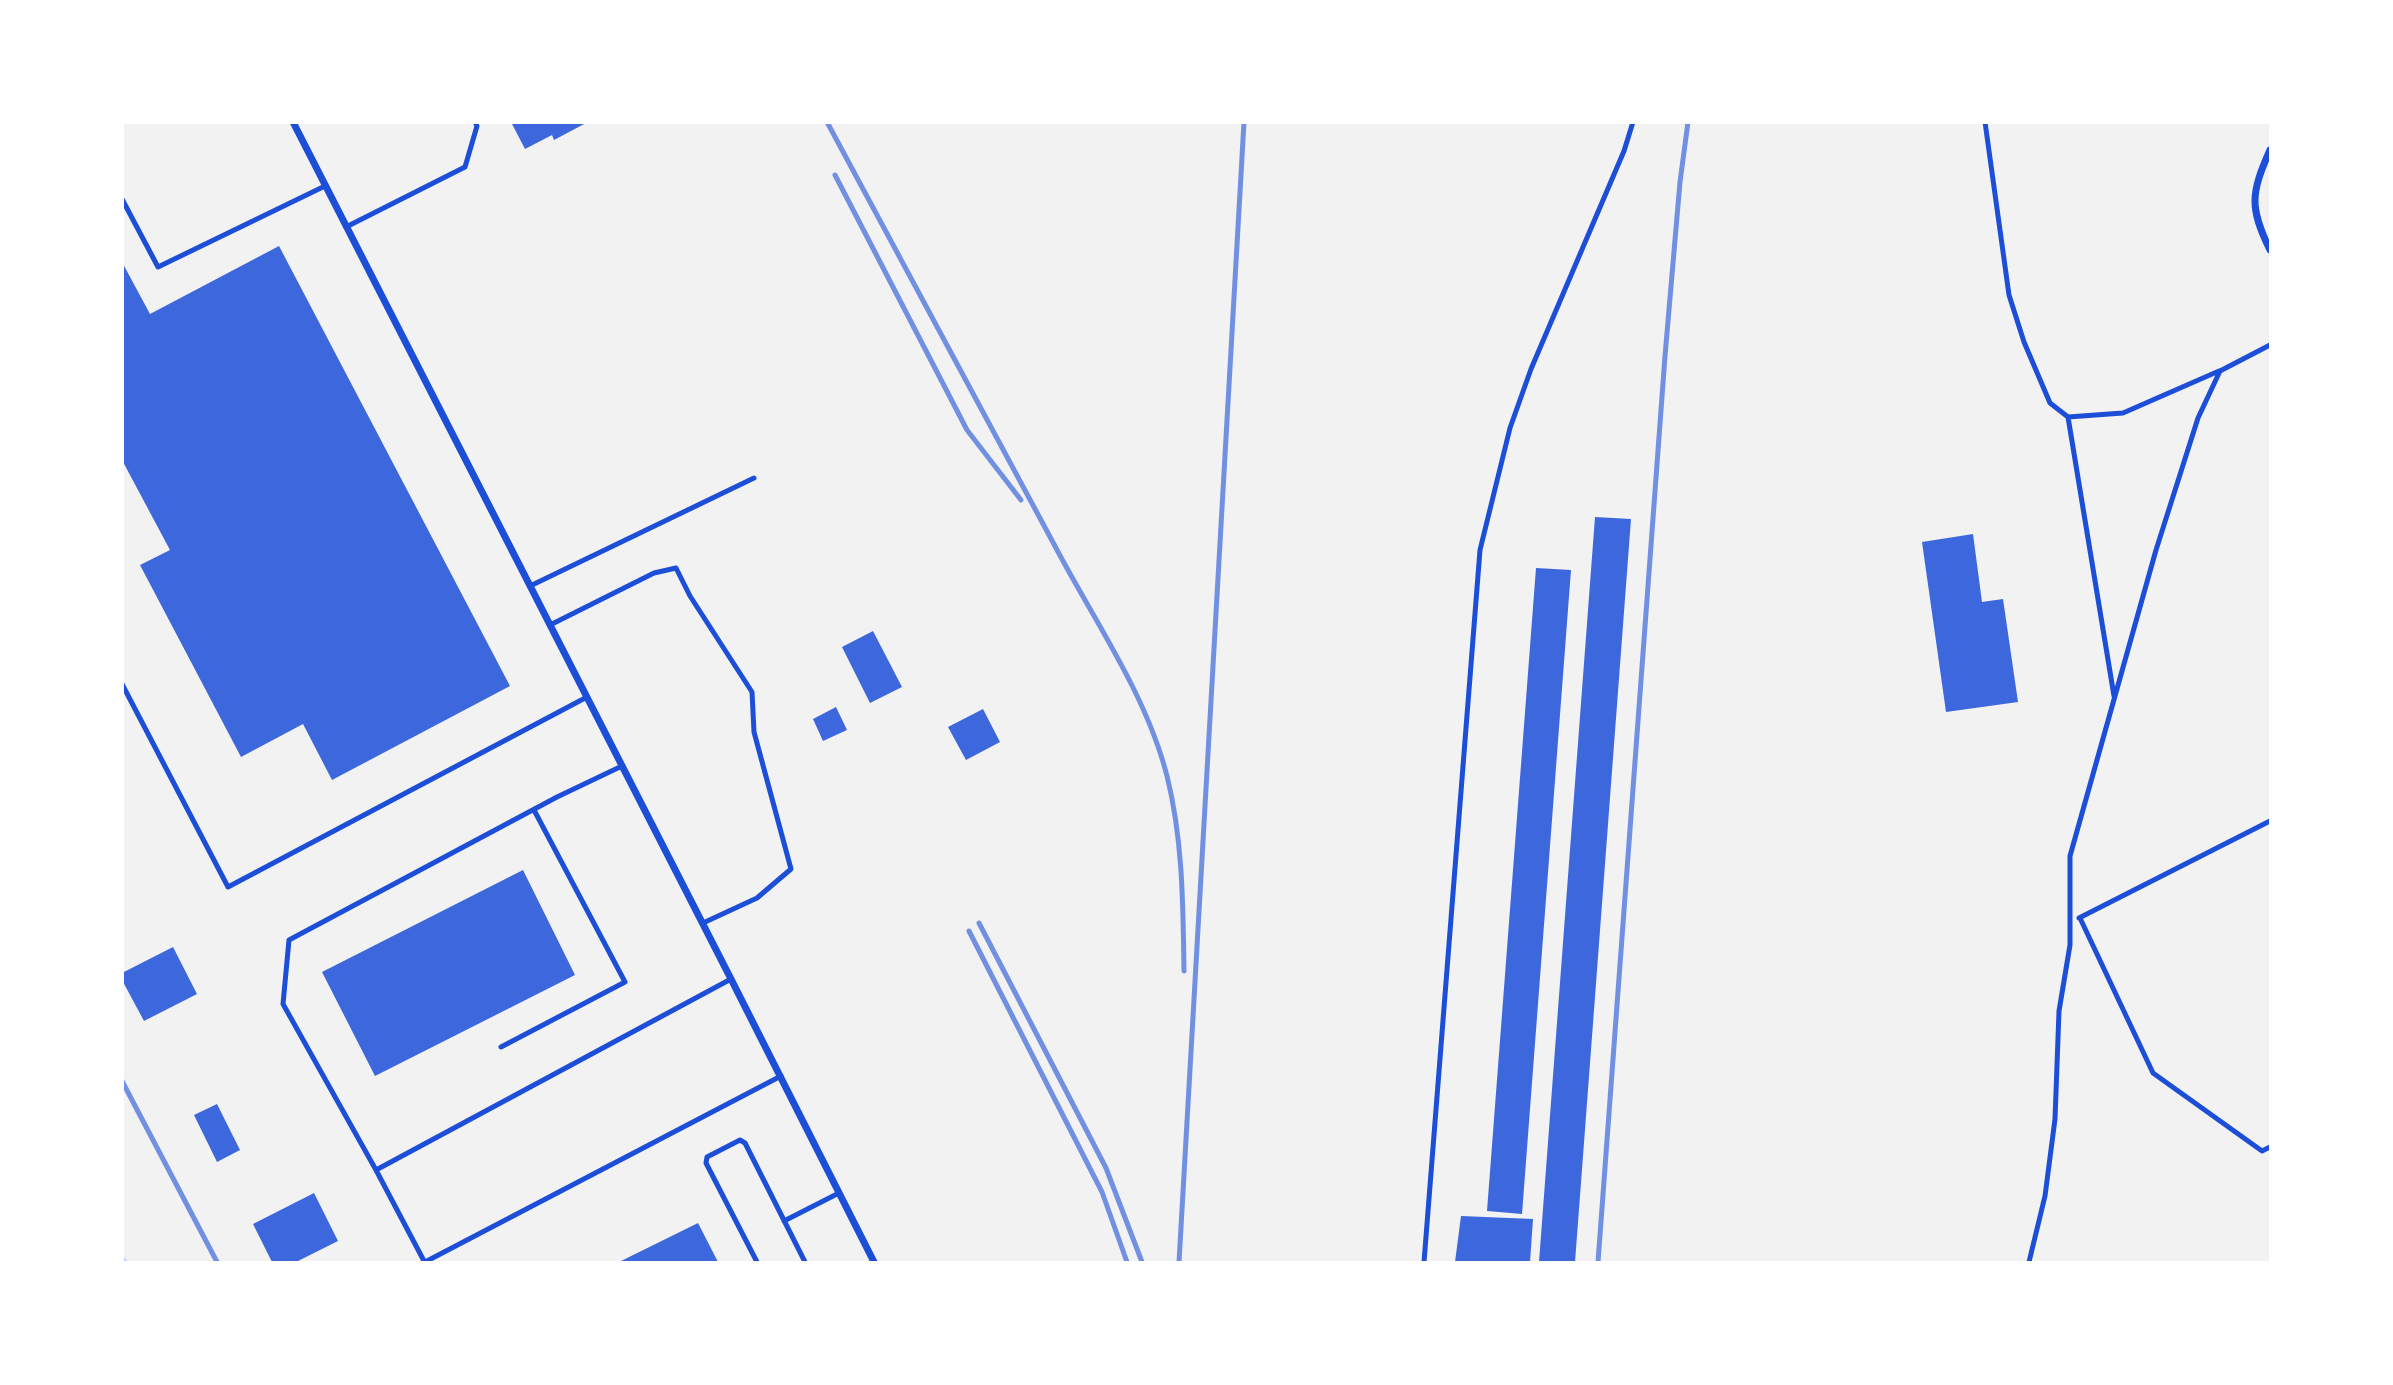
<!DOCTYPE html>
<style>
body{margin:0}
#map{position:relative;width:2393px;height:1385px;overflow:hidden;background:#f2f2f2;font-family:Quicksand,sans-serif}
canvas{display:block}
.frame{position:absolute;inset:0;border:124px solid #fff;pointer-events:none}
</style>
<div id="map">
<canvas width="2393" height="1385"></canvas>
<div class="frame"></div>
</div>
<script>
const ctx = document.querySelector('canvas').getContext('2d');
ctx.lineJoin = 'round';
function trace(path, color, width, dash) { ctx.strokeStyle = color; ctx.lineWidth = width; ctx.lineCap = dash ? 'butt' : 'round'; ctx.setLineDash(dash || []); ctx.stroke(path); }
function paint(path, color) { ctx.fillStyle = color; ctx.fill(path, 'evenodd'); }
const stream = new Path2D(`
 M122 1258 125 1262`);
const building = new Path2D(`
 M511 122H588L554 140 552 135 525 149Z
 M279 246 510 686 332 780 303 724 241 757 140 565 170 550 122 460V262L150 314Z
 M1595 517 1631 519 1575 1262H1539Z
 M1973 534 1982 602 2003 599 2018 702 1946 712 1922 542Z
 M1536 568 1571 570 1522 1214 1487 1211Z
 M873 631 902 687 870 703 842 647Z
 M836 707 847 730 823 741 813 719Z
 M983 709 1000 742 966 760 948 727Z
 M523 870 575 975 375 1076 322 972Z
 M173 947 197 994 144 1021 122 980V973Z
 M217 1104 240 1150 217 1162 194 1115Z
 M314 1193 338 1241 296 1262H272L253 1224Z
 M1461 1216 1533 1219 1530 1262H1455Z
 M698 1223 718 1262H619Z`);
const service = new Path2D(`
 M1985 122 2009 295 2024 342 2050 403 2068 417 2123 413 2219 371
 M122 199 158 267 325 186
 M346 227 465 167 477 126 475 122
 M2068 417 2114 696
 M530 586 754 478
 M550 625 654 573 676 568 690 596 752 692 754 732 791 869 757 898 703 923
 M122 684 228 887 587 697
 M622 766 557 797 289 940 283 1004 376 1170 731 979
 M2079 918 2270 821
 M2080 918 2153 1073 2262 1151 2270 1147
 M501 1047 625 982 534 810
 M376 1170 424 1261
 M784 1221 839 1193
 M425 1262 781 1076
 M757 1262 706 1163 707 1157 740 1140 745 1143 805 1262
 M1424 1262 1480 550 1510 428 1531 369 1624 151 1633 122
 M2029 1262 2045 1196 2055 1119 2059 1011 2070 945V856L2156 550 2198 418 2220 371 2270 345`);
const minor = new Path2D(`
 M293 122 731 979 874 1262
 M2270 150C2251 193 2249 207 2270 250`);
const rail = new Path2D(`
 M827 122C903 264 979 406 1056 548 1095 622 1146 694 1167 776 1183 840 1183 906 1184 971
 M835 175 967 430 1021 500
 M979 923 1106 1168 1142 1262
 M969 931 1102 1192 1127 1262
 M122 1081 217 1262
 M1179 1262 1244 122
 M1598 1262 1665 356 1680 182 1688 122`);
trace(stream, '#bfd3fe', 5);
paint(building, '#3d67dc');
trace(service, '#1d4ed8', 5);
trace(minor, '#1d4ed8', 7);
trace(rail, '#7290e2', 5);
</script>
